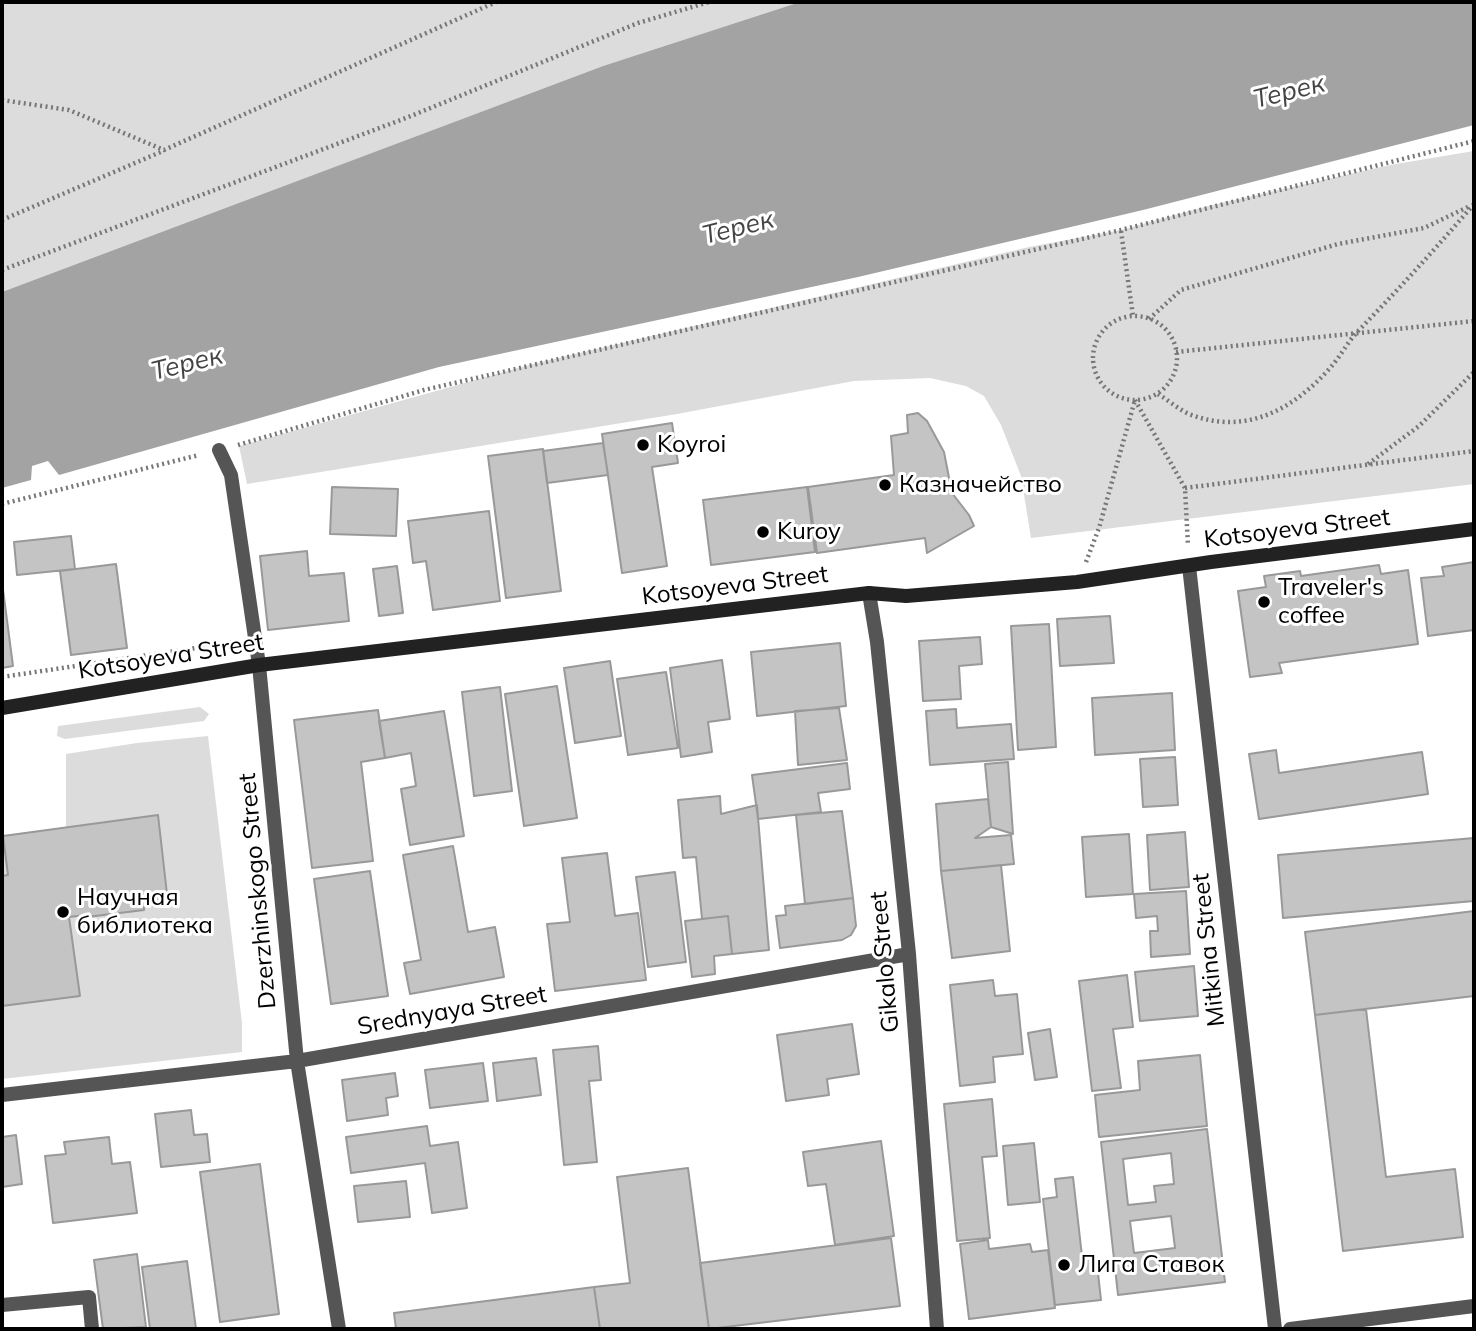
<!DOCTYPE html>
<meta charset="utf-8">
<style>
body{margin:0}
#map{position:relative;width:1476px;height:1331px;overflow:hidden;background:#fff;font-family:Mulish,sans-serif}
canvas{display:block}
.frame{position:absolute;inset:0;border:4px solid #000;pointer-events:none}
</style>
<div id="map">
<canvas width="1476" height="1331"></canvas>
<div class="frame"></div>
</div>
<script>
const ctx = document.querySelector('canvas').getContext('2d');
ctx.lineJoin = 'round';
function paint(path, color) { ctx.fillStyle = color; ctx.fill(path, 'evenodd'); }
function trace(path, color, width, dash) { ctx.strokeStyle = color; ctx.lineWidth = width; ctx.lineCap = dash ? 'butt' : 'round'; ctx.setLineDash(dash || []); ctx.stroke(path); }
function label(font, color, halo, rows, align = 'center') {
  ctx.font = font + ' Mulish,sans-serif'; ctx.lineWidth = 6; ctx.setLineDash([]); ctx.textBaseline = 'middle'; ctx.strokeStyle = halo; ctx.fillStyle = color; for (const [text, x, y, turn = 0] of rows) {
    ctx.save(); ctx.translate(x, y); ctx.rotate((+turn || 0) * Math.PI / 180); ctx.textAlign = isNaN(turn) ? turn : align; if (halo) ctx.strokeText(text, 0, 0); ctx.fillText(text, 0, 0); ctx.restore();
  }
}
const green = new Path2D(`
 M2 2H800L603 66 2 292Z
 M1474 151V484L1031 538 1021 476 1001 425 984 396 966 386 930 378 854 381 677 414 247 484 239 446 529 365 1029 247 1121 230 1208 206 1390 165Z
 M200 707 209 714 204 721 65 739 57 736 58 726Z
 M208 736 242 1023V1052L2 1079V832L3 836 66 827V754L137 743Z`);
const water = new Path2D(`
 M800 2H1474V125L1143 210 858 277 439 367 59 475 48 461 32 466 31 480 2 488V292L603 66Z`);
const building = new Path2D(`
 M918 413 927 421 944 452 952 493 969 515 974 526 927 553 925 538 817 553 808 487 894 475 891 436 908 433 907 415Z
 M672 423 678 463 652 467 667 566 622 573 602 434Z
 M603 443 608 475 547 483 543 451Z
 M543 449 561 591 506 598 488 456Z
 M332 487 398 489 396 536 330 534Z
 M807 487 815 552 711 565 703 500Z
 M489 511 500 601 433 610 426 561 413 563 408 521Z
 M71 536 75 569 17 575 14 542Z
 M307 551 309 576 344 573 349 621 268 630 260 556Z
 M1474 562V630L1428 636 1421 578 1444 576 1442 567Z
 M116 564 127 648 71 655 60 571Z
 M1379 565 1381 574 1408 570 1418 644 1279 663 1282 673 1250 677 1238 591 1266 587 1264 576 1300 571 1301 576Z
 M397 566 403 613 379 616 373 569Z
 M2 582 13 666 2 668Z
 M1110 616 1114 663 1060 666 1057 619Z
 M1049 624 1056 747 1018 750 1011 626Z
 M980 637 982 664 959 666 961 699 923 701 919 641Z
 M840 643 846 706 757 716 751 652Z
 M722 660 730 719 708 722 712 752 681 757 670 668Z
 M610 661 621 736 575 743 564 668Z
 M666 672 678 748 628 755 617 679Z
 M557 686 577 818 524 826 505 694Z
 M500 687 512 791 474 796 462 692Z
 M1172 693 1175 750 1095 755 1092 698Z
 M839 708 847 760 798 765 795 711Z
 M956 709 957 728 1011 724 1014 759 930 765 926 711Z
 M378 710 385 758 361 762 373 861 312 868 294 720Z
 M444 711 464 836 410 845 401 789 416 786 411 753 385 758 379 721Z
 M1276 750 1279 773 1422 752 1428 794 1259 819 1249 754Z
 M1175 757 1178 805 1143 807 1140 759Z
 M1008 762 1013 834 991 827 985 764Z
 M847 763 850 789 818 793 821 812 758 819 752 775Z
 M720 796 721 814 757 805 769 950 732 954 728 916 702 919 696 857 683 858 678 800Z
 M988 799 991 827 975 838 1011 835 1014 864 941 871 936 804Z
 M842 811 853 898 805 904 796 815Z
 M158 815 168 903 144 907V910L87 917 86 915 69 917 80 996 2 1006V876L8 875 3 836Z
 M1185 832 1189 887 1150 890 1147 835Z
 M1129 834 1133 894 1086 897 1082 837Z
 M1474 838V901L1283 918 1278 855Z
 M453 846 468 932 495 927 504 977 410 994 404 963 421 960 403 855Z
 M607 853 615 916 638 913 646 980 555 991 547 924 570 922 562 858Z
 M1001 865 1010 951 952 958 941 871Z
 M370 871 388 996 331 1004 314 879Z
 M675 872 686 962 648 967 636 877Z
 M1186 891 1190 954 1151 957 1150 931H1158L1157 916 1136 918 1134 894Z
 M853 898 856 926 851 935 842 940 780 948 776 916 786 915 785 906Z
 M1474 911V996L1315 1015 1305 932Z
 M728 916 732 954 714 956 715 974 692 977 685 921Z
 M1194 966 1198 1016 1140 1021 1135 972Z
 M1127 975 1133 1027 1113 1029 1121 1088 1092 1091 1079 981Z
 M993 980 995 996 1017 994 1023 1054 993 1057 995 1082 960 1086 950 985Z
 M1366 1009 1386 1177 1455 1169 1463 1237 1343 1251 1315 1015Z
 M852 1024 859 1074 827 1079 829 1095 786 1101 777 1035Z
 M1050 1029 1057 1077 1035 1080 1028 1033Z
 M598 1046 601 1080 589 1081 597 1162 564 1165 553 1050Z
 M1200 1055 1207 1126 1099 1137 1095 1095 1140 1090 1138 1061Z
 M536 1058 541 1095 497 1101 493 1063Z
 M483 1063 488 1101 430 1108 425 1070Z
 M395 1073 398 1096 386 1098 388 1115 347 1121 342 1080Z
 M992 1099 997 1156 982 1157 990 1238 957 1241 944 1104Z
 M191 1110 194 1135 207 1134 210 1162 161 1167 155 1114Z
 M427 1126 430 1146 458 1142 467 1208 432 1213 425 1163 351 1173 346 1137Z
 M1207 1129 1225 1282 1118 1295 1101 1142ZM1171 1153 1174 1184 1154 1186 1156 1202 1128 1205 1123 1159ZM1171 1216 1175 1248 1134 1253 1130 1221Z
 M16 1135 22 1184 2 1187V1137Z
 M109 1137 112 1164 130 1162 137 1213 53 1223 45 1156 66 1154 64 1142Z
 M881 1141 894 1236 835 1245 826 1184 808 1186 803 1152Z
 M1034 1143 1040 1202 1008 1205 1003 1146Z
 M260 1164 279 1314 220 1322 200 1172Z
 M688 1168 709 1329H600L594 1287 630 1283 617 1177Z
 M1073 1177 1082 1256 1096 1255 1101 1300 1055 1305 1043 1199 1057 1197 1055 1179Z
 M406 1181 410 1217 358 1222 354 1186Z
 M891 1238 900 1306 709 1329 700 1263Z
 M988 1240 989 1249 1030 1244 1032 1252 1048 1250 1055 1308 969 1319 960 1244Z
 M137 1254 146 1327 103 1329 94 1260Z
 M187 1261 196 1329H150L142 1267Z
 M594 1287 600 1329H396L394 1313Z`);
const path = new Path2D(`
 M2 100 69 110 164 150 496 2
 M2 220 163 151
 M1121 231 1133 316
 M2 270 406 118 638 23 709 2
 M1093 358a42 42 0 1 1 84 0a42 42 0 1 1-84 0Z
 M1149 319 1181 290 1338 244 1424 228 1470 206
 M1176 352 1474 321
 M1158 394C1168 400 1178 409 1189 414 1245 436 1293 410 1330 368 1341 356 1348 341 1359 330 1399 289 1437 247 1474 204
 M1135 400 1185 488 1188 546
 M238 445 424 390 1121 230 1474 141
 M1368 464 1419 426 1474 372
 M1185 488 1474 451
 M2 504 199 455
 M1086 562 1099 528 1135 400
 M2 677 236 642`);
const lane = new Path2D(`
 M2 1305 89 1297 92 1329`);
const street = new Path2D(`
 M219 450 231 475 259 665 297 1061 339 1329
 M1189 566 1275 1329
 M869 593 877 642 909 954 937 1329
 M2 1095 297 1061 909 954
 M1290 1329 1474 1306`);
const secondary = new Path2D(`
 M2 708 259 665 869 593 906 596 1077 582 1211 562 1474 529`);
const markers = [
 [643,445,7,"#000"],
 [885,485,7,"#000"],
 [763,532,7,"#000"],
 [1264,602,7,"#000"],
 [63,912,7,"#000"],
 [1064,1265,7,"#000"]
];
const poiNames = [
 ["Koyroi",657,445],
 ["Казначейство",899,485],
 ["Kuroy",777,532],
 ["Traveler's",1278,588],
 ["coffee",1278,616],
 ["Научная",77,898],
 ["библиотека",77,926],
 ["Лига Ставок",1078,1265]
];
const streetNames = [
 ["Kotsoyeva Street",1297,529,-7],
 ["Kotsoyeva Street",735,586,-7],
 ["Kotsoyeva Street",171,657,-9],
 ["Dzerzhinskogo Street",258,891,-95],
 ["Mitkina Street",1209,950,-96],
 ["Gikalo Street",885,962,-95],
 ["Srednyaya Street",452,1011,-10]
];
const waterNames = [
 ["Терек",1289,92,-14],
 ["Терек",738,228,-14],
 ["Терек",187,364,-14]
];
paint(green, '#dcdcdc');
paint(water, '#a3a3a3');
paint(building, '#c4c4c4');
trace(building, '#999', 2);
trace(path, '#777', 4.5, [2, 3.5]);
trace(lane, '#555', 14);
trace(street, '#555', 14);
trace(secondary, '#222', 14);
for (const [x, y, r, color] of markers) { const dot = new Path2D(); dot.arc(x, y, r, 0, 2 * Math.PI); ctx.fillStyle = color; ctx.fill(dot); trace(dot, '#fff', 2.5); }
label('24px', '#000', '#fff', poiNames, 'left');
label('24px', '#000', '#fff', streetNames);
label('italic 26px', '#444', '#fff', waterNames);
</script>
